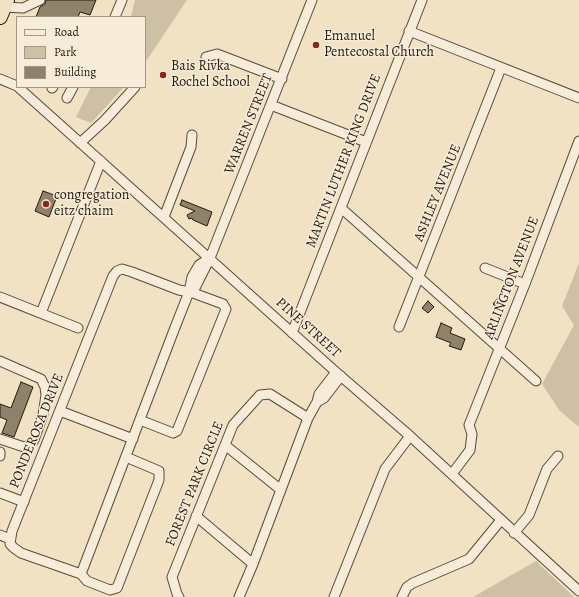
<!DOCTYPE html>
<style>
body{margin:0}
#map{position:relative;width:579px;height:597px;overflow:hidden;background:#f1e2c4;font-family:Alegreya,serif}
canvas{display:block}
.legend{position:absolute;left:16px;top:16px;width:130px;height:72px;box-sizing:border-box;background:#f6ecd9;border:1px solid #a29886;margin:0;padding:5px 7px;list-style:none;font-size:12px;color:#25190a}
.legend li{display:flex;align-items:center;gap:8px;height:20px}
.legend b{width:20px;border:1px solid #a29886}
</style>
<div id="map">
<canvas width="579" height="597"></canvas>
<ul class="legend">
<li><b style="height:5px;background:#f6ecd9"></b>Road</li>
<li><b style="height:11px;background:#cec0a4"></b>Park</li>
<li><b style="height:11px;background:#8f826b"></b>Building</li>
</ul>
</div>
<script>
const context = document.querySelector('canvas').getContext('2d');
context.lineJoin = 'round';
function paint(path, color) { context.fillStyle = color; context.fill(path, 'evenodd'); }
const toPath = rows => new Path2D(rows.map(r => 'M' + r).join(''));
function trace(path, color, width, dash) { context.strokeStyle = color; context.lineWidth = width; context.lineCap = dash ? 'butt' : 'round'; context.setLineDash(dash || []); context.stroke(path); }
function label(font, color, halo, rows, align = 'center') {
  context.font = font + ' Alegreya,serif'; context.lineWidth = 3; context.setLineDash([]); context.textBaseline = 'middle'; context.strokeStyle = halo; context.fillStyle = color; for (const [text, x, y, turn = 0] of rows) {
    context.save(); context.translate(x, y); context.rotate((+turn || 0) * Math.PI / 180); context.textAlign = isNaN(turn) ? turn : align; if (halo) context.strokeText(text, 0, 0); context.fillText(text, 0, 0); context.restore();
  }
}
paint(toPath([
 [135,0,187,0,145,63,145,17,131,17],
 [91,87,124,87,91,123,76,117],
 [579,263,579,427,559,410,542,384,574,325,562,306],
 [536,561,574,597,473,597]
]), '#cec0a4');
const building = toPath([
 [46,0,96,0,90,15,80,12,78,17,36,17,40,7,45,4,46,0],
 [43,191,57,196,49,217,35,211,43,191],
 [182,200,212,212,207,226,193,220,192,218,189,219,187,215,195,211,180,205,182,200],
 [498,298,505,305,500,310,493,304,498,298],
 [428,301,434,307,428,313,422,308,428,301],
 [441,323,452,328,450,333,465,339,461,350,449,346,451,343,436,337,441,323],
 [21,382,33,387,14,437,2,433,7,420,0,417,0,404,11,408,21,382]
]);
paint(building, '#8f826b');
trace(building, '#25190a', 1);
const minor = toPath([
 [4,7,23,8,40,0],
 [115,17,122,0],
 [409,31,579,98],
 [206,57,217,54,282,79],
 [0,79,17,86],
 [18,87,336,372,410,436,579,591],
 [52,88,53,87],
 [67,98,73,87],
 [271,105,366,142],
 [80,143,105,120,135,87],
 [341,208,536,381],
 [164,217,191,147,192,135],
 [210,258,312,0],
 [485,268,525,284],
 [0,297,78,328],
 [41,313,101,161],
 [399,327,501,68],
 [292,333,422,0],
 [0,361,41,379,45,387,46,395,43,415,34,440,29,445,24,447,0,439],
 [317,402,324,398,341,376],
 [60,411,133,439],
 [140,420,173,433,177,431,226,309,223,304,196,294,189,292,179,290,132,272,122,269,117,271,113,276,12,531,10,544,14,548,21,553,81,574,174,330,189,292,192,277,199,265,210,258,195,288,189,292],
 [225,445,281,490],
 [0,452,0,456],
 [452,474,470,450,472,434,469,425,525,284,579,141],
 [0,493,24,502],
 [196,516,253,564],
 [514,533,529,515,547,469,558,456],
 [0,535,10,539],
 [81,574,87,581,110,590,117,588,159,480,159,471,126,457],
 [179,597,177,594,172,577,233,425,260,395,270,394,308,418],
 [239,597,253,564,308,418,317,402,319,394,336,372],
 [334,597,385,469,410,436],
 [402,597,407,587,413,583,469,559,501,520]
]);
const highway = toPath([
 [0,17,7,0]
]);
trace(minor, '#584b38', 11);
trace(highway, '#25190a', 16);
trace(minor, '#f6ecd9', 9);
trace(highway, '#f1e2c4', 14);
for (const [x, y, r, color] of [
 [316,45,4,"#8f2418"],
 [163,75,4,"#8f2418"],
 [46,204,4,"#8f2418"]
]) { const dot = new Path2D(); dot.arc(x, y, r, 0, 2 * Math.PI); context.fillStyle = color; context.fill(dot); trace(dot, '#f6ecd9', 1.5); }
label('14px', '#25190a', '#f6ecd9', [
 ["Emanuel",324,37],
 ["Pentecostal Church",324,53],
 ["Bais Rivka",171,67],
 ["Rochel School",171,83],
 ["congregation",54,196],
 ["eitz chaim",54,212]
], 'left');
label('14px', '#25190a', '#f6ecd9', [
 ["WARREN STREET",249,124,-68],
 ["MARTIN LUTHER KING DRIVE",344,161,-69],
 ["ASHLEY AVENUE",438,193,-68],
 ["ARLINGTON AVENUE",512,278,-69],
 ["PINE STREET",308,328,42],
 ["PONDEROSA DRIVE",37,431,-68],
 ["FOREST PARK CIRCLE",195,484,-68]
]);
</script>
